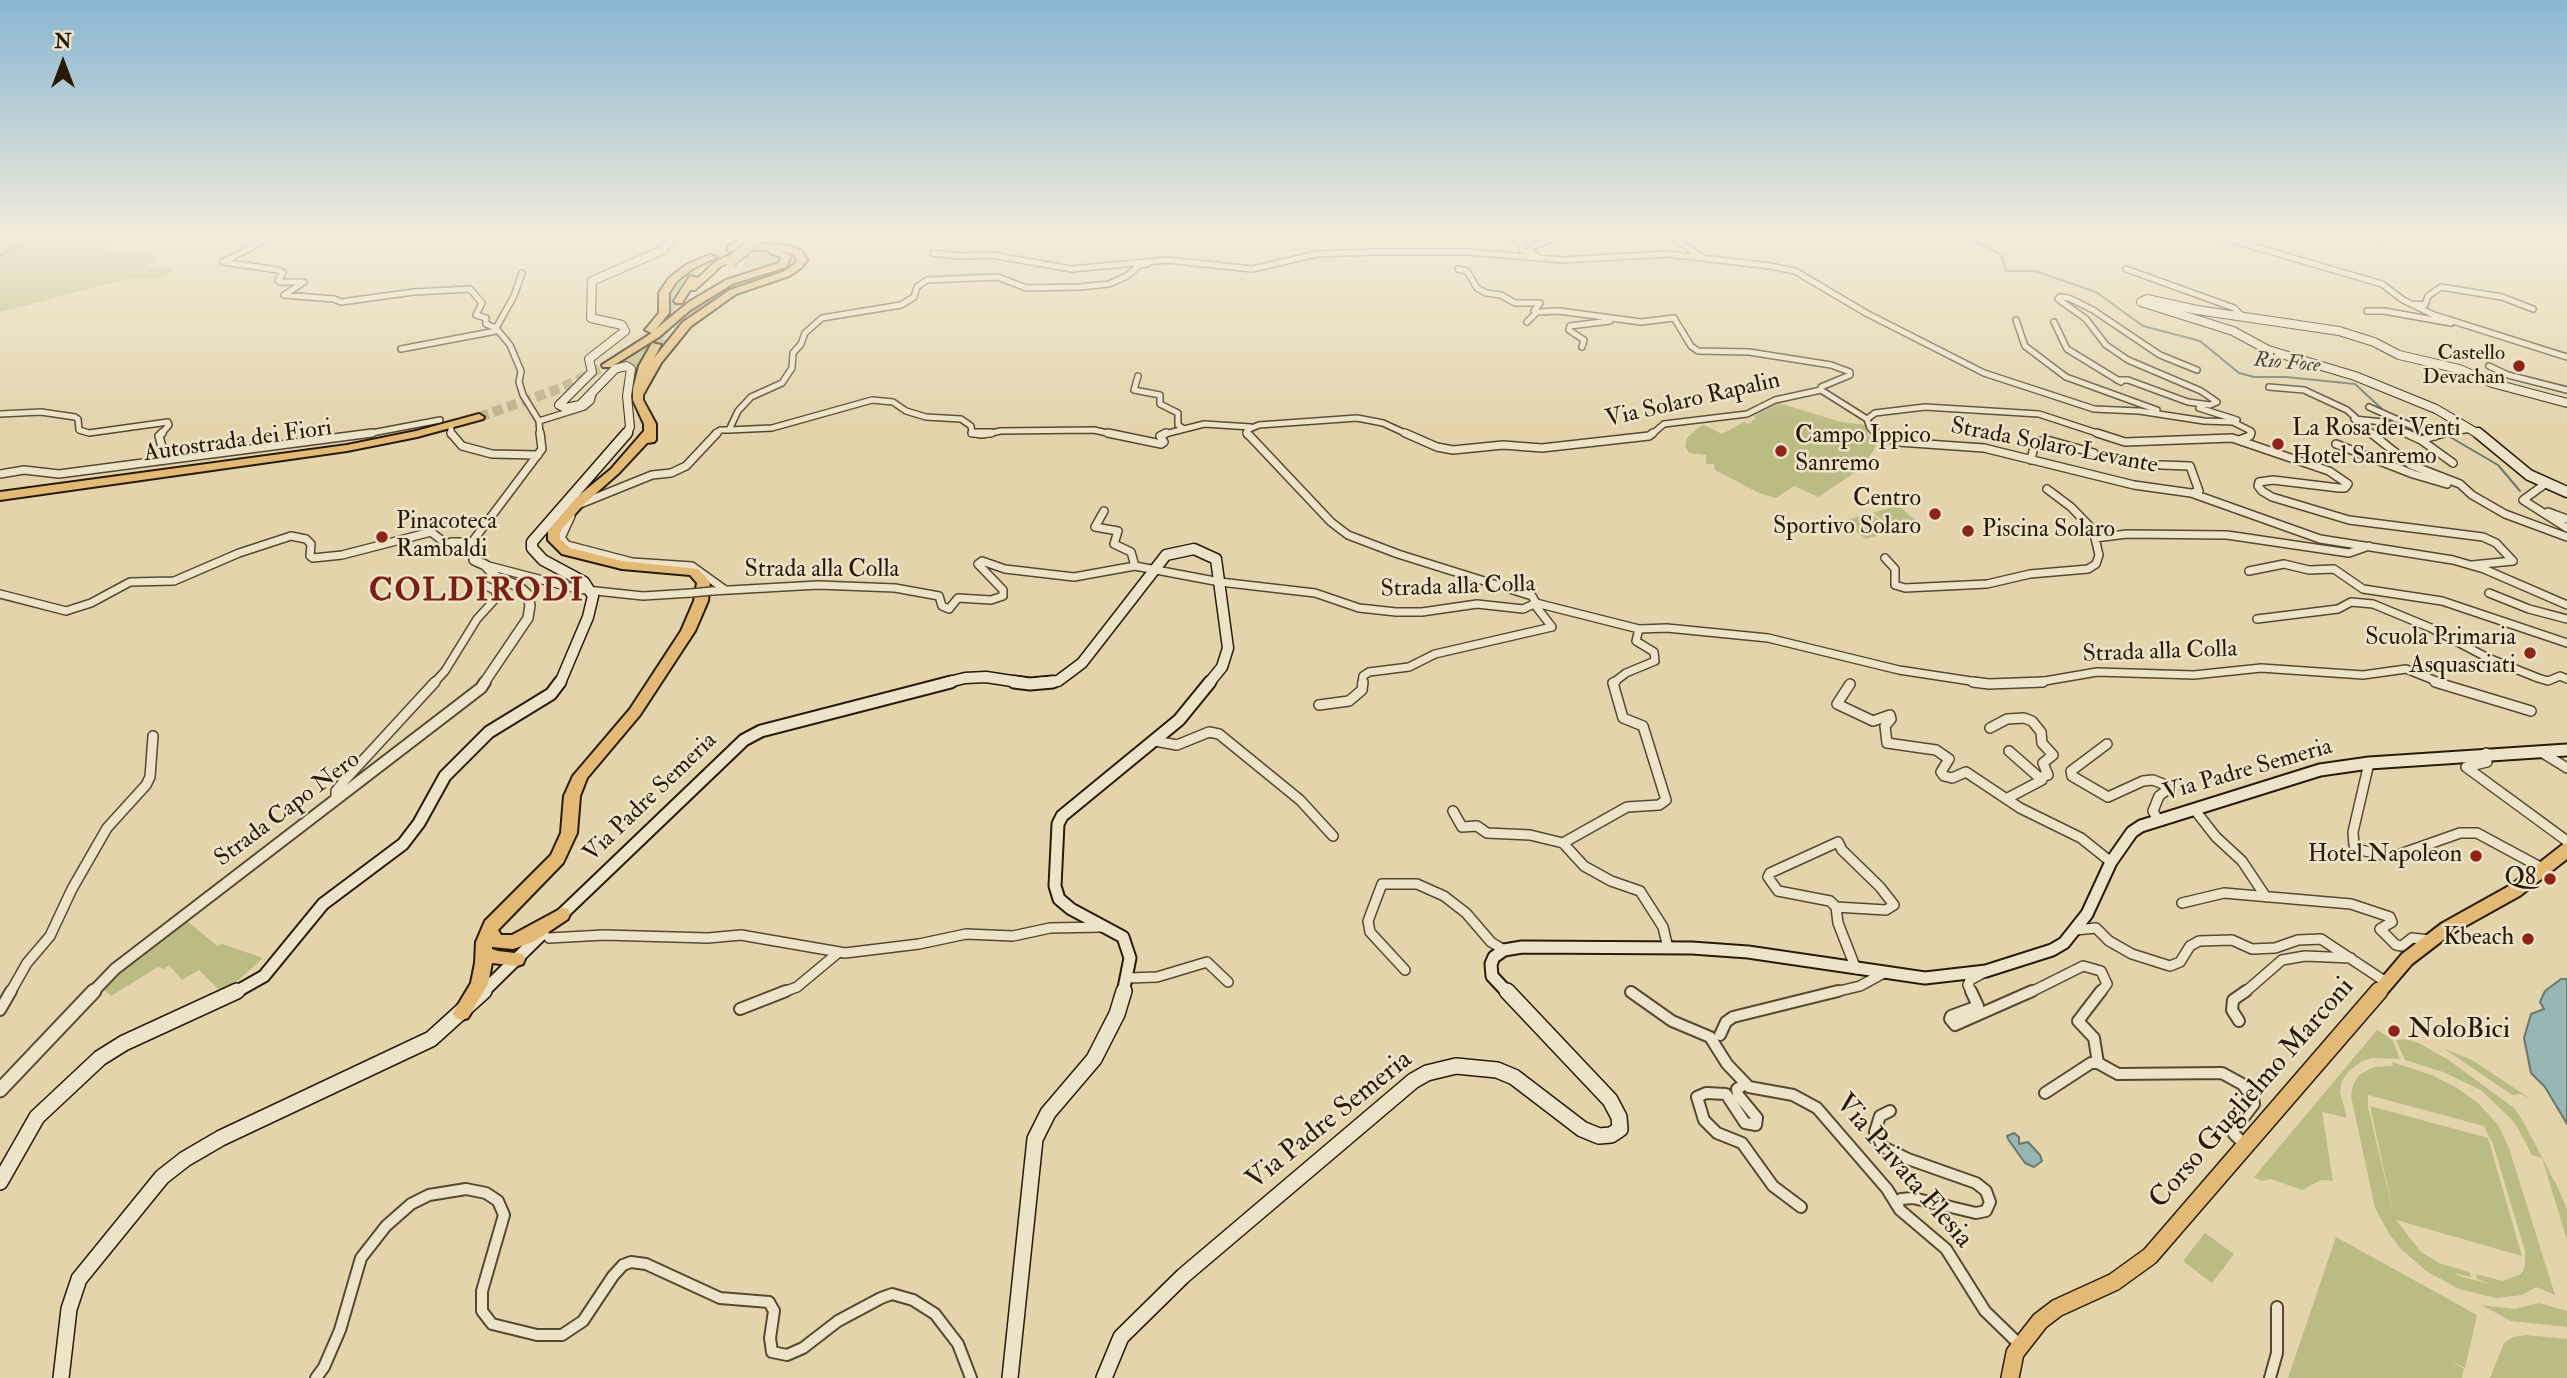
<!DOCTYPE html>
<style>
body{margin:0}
#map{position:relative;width:2567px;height:1378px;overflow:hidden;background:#e3d4ac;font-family:"IM FELL Double Pica",serif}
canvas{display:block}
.north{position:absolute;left:28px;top:28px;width:70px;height:70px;-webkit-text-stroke:5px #ede3c9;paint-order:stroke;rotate:0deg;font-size:19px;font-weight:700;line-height:28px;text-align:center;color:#291a08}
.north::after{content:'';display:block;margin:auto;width:24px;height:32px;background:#291a08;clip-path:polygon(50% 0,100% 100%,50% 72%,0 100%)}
</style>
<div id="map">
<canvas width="2567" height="1378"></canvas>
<div class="north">N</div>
</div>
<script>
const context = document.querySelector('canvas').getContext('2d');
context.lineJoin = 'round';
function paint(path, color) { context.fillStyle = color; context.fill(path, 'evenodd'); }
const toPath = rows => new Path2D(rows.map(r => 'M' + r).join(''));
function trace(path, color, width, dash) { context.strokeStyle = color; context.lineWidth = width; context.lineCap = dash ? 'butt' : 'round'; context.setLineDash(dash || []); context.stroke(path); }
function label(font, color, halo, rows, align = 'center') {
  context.font = font + ' "IM FELL Double Pica",serif'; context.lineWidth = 5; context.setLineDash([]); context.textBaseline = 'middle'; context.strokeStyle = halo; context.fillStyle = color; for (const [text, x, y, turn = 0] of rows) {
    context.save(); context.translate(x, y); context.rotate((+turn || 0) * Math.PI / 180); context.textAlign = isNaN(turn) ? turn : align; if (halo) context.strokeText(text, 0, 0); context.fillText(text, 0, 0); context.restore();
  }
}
paint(toPath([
 [0,234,137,234,100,246,119,254,151,254,158,257,142,270,154,267,171,269,169,275,159,279,127,279,0,312],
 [755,234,758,234,743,247,737,248,740,250,700,275,694,281,727,261,666,317,667,293,672,282,710,255,725,251,690,278,689,284,710,265],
 [759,248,792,251,799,261,778,276,755,281,730,292,680,328,672,328,660,344,652,344,631,386,633,371,617,363,658,337,722,287,789,261,789,255,784,251],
 [774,252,783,258,778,265,754,271,743,266,744,261,753,253],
 [1776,402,1841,422,1865,425,1871,443,1876,445,1872,453,1857,471,1818,497,1794,486,1776,498,1759,493,1715,470,1714,464,1706,464,1706,455,1689,453,1685,446,1687,438,1697,429,1704,425,1722,434,1744,422,1749,424,1756,418,1754,416],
 [1898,505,1908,514,1919,522,1895,529,1873,513],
 [1871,513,1892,531,1866,539,1842,521],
 [186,920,217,946,222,944,263,958,223,994,199,970,182,980,169,965,164,969,158,967,111,996,102,987],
 [2377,1030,2392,1039,2400,1059,2372,1058,2362,1061,2349,1071,2342,1081,2340,1092,2347,1118,2322,1112,2333,1181,2321,1180,2302,1190,2271,1179,2262,1181,2254,1177],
 [2405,1039,2419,1043,2450,1061,2514,1108,2523,1121,2558,1188,2567,1209,2567,1240,2542,1158,2532,1155,2515,1123,2481,1090,2443,1072,2405,1060,2396,1040],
 [2443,1048,2472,1060,2531,1099,2521,1094,2512,1095],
 [2392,1062,2432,1075,2460,1090,2478,1103,2498,1125,2509,1148,2555,1295,2536,1287,2522,1295,2496,1298,2459,1289,2426,1271,2400,1248,2390,1235,2375,1208,2351,1096,2353,1085,2359,1075,2374,1067,2393,1066],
 [2368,1095,2484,1126,2493,1144,2525,1251,2525,1266,2521,1274,2502,1281,2476,1274,2477,1279,2491,1284,2462,1277,2454,1273,2471,1277,2469,1272,2439,1263,2421,1252,2396,1220,2522,1256,2488,1138,2370,1106,2394,1216,2368,1107],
 [2205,1233,2234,1254,2212,1283,2183,1261],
 [2336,1237,2477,1315,2465,1368,2450,1360,2464,1369,2462,1378,2288,1378],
 [2539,1303,2567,1311,2567,1327,2511,1321,2481,1305,2515,1309],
 [2526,1335,2567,1339,2567,1378,2490,1378,2504,1343,2513,1337]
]), '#bbbb84');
const water = toPath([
 [2561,979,2567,979,2567,1124,2545,1087,2531,1073,2524,1038,2531,1014,2544,1009,2540,1002,2545,991,2561,979],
 [2014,1133,2019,1137,2019,1144,2028,1142,2040,1155,2042,1161,2034,1167,2025,1163,2008,1139,2007,1136,2014,1133]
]);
paint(water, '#98b6b3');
trace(water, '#6c786f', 2);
trace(toPath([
 [1958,234,1998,253,2003,258,2006,271,2035,271,2096,292,2143,326,2200,341,2239,373,2254,377,2286,377,2355,384,2382,409],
 [0,255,43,234],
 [2412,423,2433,431],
 [2450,437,2498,465,2520,491]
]), '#6c786f', 2);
trace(toPath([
 [712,257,730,251,742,251],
 [656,345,679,301],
 [479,417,561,388,607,365]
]), '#beaf8b', 10, [10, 5]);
const minorFar3 = toPath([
 [277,234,223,262,278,270,283,273,278,280,280,282,304,282,284,295,334,299,341,302,414,292,470,289,482,303,476,315,486,318,486,324,496,328,510,345,521,371,519,382,523,395,539,421,540,435],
 [1667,234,1702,257],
 [2211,234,2382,284,2403,300,2434,315,2567,357],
 [2368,234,2379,238,2400,234],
 [1512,238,1523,243,1522,250,1536,255],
 [1529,252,1532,247,1558,237],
 [933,253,958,256,991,255,1072,269,1167,260,1252,269,1317,254,1374,252,1469,252,1563,260,1668,254,1770,266,1795,271,1866,313,1984,373,2094,409,2139,411,2204,421,2233,422,2251,431,2250,435],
 [1458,269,1467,271,1477,288,1486,293,1501,295,1515,303,1540,303,1534,311,1537,312,1559,311,1641,322,1674,318,1691,346,1698,351,1749,352,1831,365,1850,372,1850,375,1821,387,1821,390],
 [2126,269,2234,308,2242,316],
 [2060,297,2058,299,2086,319,2106,345,2128,360,2201,391,2217,402,2210,405,2188,402,2128,380,2117,380],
 [2060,297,2069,298,2093,310,2160,355,2197,370],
 [2415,304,2425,305,2428,296,2441,287,2502,297,2533,309],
 [2367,311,2384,311,2451,323],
 [2016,320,2025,346,2066,377,2157,410],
 [1527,322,1537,312],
 [2054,322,2067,349,2121,382],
 [496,328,514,296,522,273],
 [1582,347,1584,340,1569,330,1570,326,1610,321],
 [401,349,496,331],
 [2489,366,2508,375,2567,390],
 [1138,376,1134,390,1160,395,1160,404,1178,413,1178,425,1184,429],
 [2269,387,2304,390,2347,410,2356,418],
 [2369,407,2432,435],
 [2199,408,2237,420],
 [0,414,41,412,75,417,78,419,79,430,89,433,168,422,169,425,160,435],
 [539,421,584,407,591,401,593,394],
 [451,429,451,435],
 [729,430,772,428,872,400,893,402,906,411,926,417,961,419,971,426,972,433,980,435],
 [361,435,440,420],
 [716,435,720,430,729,430,738,411,751,397,782,383,792,368,793,353,801,344,805,333,822,318,901,305,914,297,917,287,927,280,998,277,1026,288,1079,287,1109,284,1127,276,1140,265,1147,264],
 [983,435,1000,431,1094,430,1116,435],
 [1161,435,1204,424,1251,427],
 [1247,435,1247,430,1259,425,1357,418,1383,423,1409,435],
 [1651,435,1664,424,1747,414,1775,400,1821,390,1867,419],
 [1877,435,1870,428,1867,419,1875,413,1925,407,2039,414,2103,435],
 [2373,435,2354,419,2383,422,2410,435],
 [2435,435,2471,429]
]);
const minorFar2 = toPath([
 [162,433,159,436,164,454,171,456],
 [451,433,462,446,492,454,538,455],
 [972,433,991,433],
 [1108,433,1161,444,1164,442,1160,436,1166,433],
 [1247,433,1331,522,1348,535,1398,554,1532,596,1536,603],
 [1405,433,1437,447,1453,450,1503,445,1542,448,1649,436,1653,433],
 [1875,433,1898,442,1984,448,2134,485,2191,493,2320,539,2453,560,2484,569,2567,605],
 [2097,433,2125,442,2232,438,2329,471,2348,484,2345,488,2339,488,2273,480,2259,482,2258,486,2262,491,2272,497,2349,520,2483,537,2496,543,2513,561,2472,565],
 [2371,433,2411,465,2460,484,2472,495,2505,514,2567,537],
 [2406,433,2421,440,2444,433],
 [2428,433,2435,436],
 [2239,440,2250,436,2251,433],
 [2421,440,2453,463],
 [2336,444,2413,474,2447,484],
 [2031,460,2035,442,2047,440,2094,453],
 [2161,465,2190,466,2199,491,2192,493],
 [0,474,24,470,59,474,372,433],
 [2545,484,2523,500,2567,528],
 [2047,489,2071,507,2100,537],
 [580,504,652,475,671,473,686,466,717,433],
 [1104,511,1095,527,1118,531,1114,544,1131,552,1135,566],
 [2548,512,2567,519],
 [571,516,561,538,567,545,632,562,692,566,724,589],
 [451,542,472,542],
 [1885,558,1895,569,1895,585,1905,588,1987,584,2030,574,2088,569,2096,564,2099,555,2095,538,2127,534,2227,535,2349,553,2369,546],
 [474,560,472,542,542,449,540,433],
 [485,565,577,589,643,596,691,593],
 [2249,571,2284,564,2309,570,2334,569,2363,589,2442,601,2567,643],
 [712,591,818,585,895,588,939,596,942,606,949,609,958,598,991,600,1003,596,1003,590,978,564,982,561,1005,569,1074,577,1135,566,1220,582,1315,593,1359,608,1396,612,1422,612,1477,604,1523,609,1536,603,1639,629,1667,628,1768,638,1899,670,1984,683],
 [2489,593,2529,609,2567,619],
 [0,594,66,611,91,603,130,582,174,581,239,553,291,536,306,539,311,544,310,556,313,558,342,555,431,532,444,542],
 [2257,619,2338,609,2351,602,2373,604,2431,628,2488,658,2538,678,2548,681,2560,676,2567,679],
 [434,683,445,671,477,619,497,597,495,590,484,585],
 [1362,683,1363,676,1369,672,1409,667,1435,654,1552,627,1535,605],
 [1613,683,1626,673,1655,661,1654,652,1636,641,1639,629],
 [2033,683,2097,672,2194,675,2261,668,2363,675,2406,669,2441,683]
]);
const minorFar1 = toPath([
 [1973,682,1989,684,2043,682],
 [2435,682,2531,711],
 [1850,684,1837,704,1873,721,1890,715,1891,719,1885,726,1887,743,1936,750,1949,759,1941,772,1944,776,1952,778,1966,772,2020,808,2081,838,2111,862],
 [1319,705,1349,701,1362,690,1363,682],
 [1990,728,2007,719,2024,718,2032,721,2041,732,2042,743,2053,755,2043,763,2048,775,2041,777],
 [1155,741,1177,745,1209,732,1219,734,1300,800,1333,836],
 [2107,744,2071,771,2072,776,2108,797,2143,781,2153,780,2163,784,2167,790,2159,796,2153,811,2158,820],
 [2541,752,2567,768],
 [2486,753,2487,762,2466,767,2567,841],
 [2369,763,2353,832,2354,845,2361,850,2392,857,2460,833,2477,833,2542,868],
 [336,798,336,791,344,781,435,682],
 [2006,799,2042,780,2009,751],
 [2194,809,2216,837,2242,861,2266,897],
 [1453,811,1462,827,1477,826,1487,833,1530,835,1563,843,1584,866,1611,881,1640,891,1663,927,1668,948],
 [1838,842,1842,850,1880,887,1894,905,1886,910,1836,907,1830,901,1778,891,1768,877,1770,873,1838,842],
 [1563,843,1627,807,1659,805,1666,800,1643,726,1623,718,1613,683,1615,682],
 [2182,903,2224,893,2351,904,2390,917,2392,922,2380,929,2396,945,2402,946,2412,938,2429,940],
 [1836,907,1838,923,1856,969],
 [2075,930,2096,928,2109,941,2132,954,2170,966,2180,962,2190,946,2199,941,2232,940,2252,949,2275,948,2298,940,2321,939,2386,982],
 [549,938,604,935,708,938,741,935,845,953,919,944,966,934,1013,936,1050,928,1101,927],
 [1405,970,1370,932,1368,921,1382,884,1417,884,1444,896,1466,913,1491,942,1504,950],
 [1128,978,1157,977,1207,962,1228,982],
 [10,993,27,963,50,936,72,889,107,828,146,785,150,777,153,736],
 [781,993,797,987,839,952],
 [1831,993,1860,986,1882,974],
 [1972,993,1968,985,1970,980,1985,972],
 [2029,993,2083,966,2101,971,2107,984,2100,993],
 [2244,993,2282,960,2305,956,2351,958]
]);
const minor = toPath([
 [1971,991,1978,1006,1951,1016,1950,1019,1955,1025,2032,991],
 [1631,992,1672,1021,1710,1037,1727,1064,1749,1087,1793,1095,1817,1108,1887,1189,1900,1210,1946,1249,1985,1311,2020,1345],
 [740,1009,786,991],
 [0,1010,11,991],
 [2239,1021,2232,1010,2233,1000,2246,991],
 [1720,1035,1726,1022,1733,1017,1838,991],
 [2098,1063,2094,1038,2078,1021,2101,991],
 [1745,1084,1737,1089,1738,1095,1757,1118,1756,1125,1745,1123,1726,1094,1706,1093,1697,1097,1704,1120,1717,1133,1742,1143,1773,1186,1801,1207],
 [2045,1093,2091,1063,2098,1063,2118,1074,2222,1073,2242,1084,2253,1098,2254,1104,2234,1130,2234,1134,2245,1145],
 [1890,1111,1880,1116,1875,1132,1883,1147,1908,1159,1976,1183,1986,1191,1990,1202,1986,1211,1976,1213,1913,1198,1901,1199,1898,1203],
 [316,1378,324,1367,340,1330,361,1258,386,1226,411,1204,429,1195,466,1189,486,1193,498,1201,504,1215,482,1291,482,1311,492,1324,537,1335,562,1335,583,1321,613,1276,623,1265,631,1262,646,1264,720,1298,769,1302,774,1311,770,1338,772,1352,787,1355,803,1348,838,1321,881,1298,892,1294,913,1300,935,1314,958,1344,971,1378],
 [2270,1378,2277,1353,2277,1307]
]);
const tertiaryFar2 = toPath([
 [474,560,485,565,496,577,518,586,527,594,530,605,528,618,484,683]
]);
const tertiaryFar1 = toPath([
 [92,993,115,969,481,688,485,682]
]);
const tertiary = toPath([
 [0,1090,94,991]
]);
const secondaryFar3 = toPath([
 [626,435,630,427,627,396,631,369,626,366,615,369,580,405,565,408,559,405,592,372,589,359,625,331,622,325,591,318,592,281,663,250,670,240,667,234],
 [2480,435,2436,409,2355,376,2268,350,2233,331,2141,302,2147,299,2197,310,2339,331,2374,342,2399,355,2459,369,2492,383,2567,403]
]);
const secondaryFar2 = toPath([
 [2478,433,2529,475,2567,492],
 [560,683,588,617,593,596,584,582,543,560,532,548,532,542,627,433],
 [945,683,965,678,986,677,1025,683],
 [1037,683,1058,681,1082,663,1166,555,1194,549,1216,559,1228,648,1222,667,1209,683]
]);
const secondaryFar1 = toPath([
 [1014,682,1030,684,1053,682],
 [557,919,744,740,761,731,951,682],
 [234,993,264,976,323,904,403,844,419,823,445,776,489,732,551,694,560,682],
 [482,993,543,933],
 [1123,993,1130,958,1123,937,1071,909,1059,899,1055,886,1058,824,1062,816,1179,720,1210,682],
 [1508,993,1492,976,1491,964,1494,957,1504,950,1522,947,1692,948,1748,952,1925,978,1986,971,2052,950,2064,943,2087,914,2111,862,2132,832,2141,826,2320,770,2369,763,2567,750]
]);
const secondary = toPath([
 [0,1182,37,1117,100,1058,124,1043,237,991],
 [61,1378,69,1309,79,1279,162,1177,185,1159,221,1138,431,1039,484,991],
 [1010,1378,1035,1139,1048,1113,1094,1059,1117,1014,1124,991],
 [1104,1378,1121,1337,1183,1276,1413,1081,1427,1073,1456,1066,1497,1070,1514,1077,1582,1129,1599,1136,1611,1135,1620,1129,1619,1117,1610,1100,1507,991]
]);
const primaryFar1 = toPath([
 [2378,993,2407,959,2446,929,2516,890,2567,850]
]);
const primary = toPath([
 [2010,1378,2015,1353,2040,1321,2057,1308,2114,1282,2150,1256,2379,991]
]);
const motorway = toPath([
 [747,234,757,234,734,251,728,251,728,247,747,234],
 [753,244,787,245,802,251,807,260,801,268,789,276,736,294,691,326,661,363,643,395,643,400,656,424,656,440,654,442,647,443,619,473,585,503,560,531,560,539,570,548,622,561,698,569,710,582,708,601,695,631,640,715,587,778,580,796,577,833,563,863,498,930,501,935,512,935,562,908,568,909,570,914,568,919,535,941,519,947,513,949,492,947,492,949,498,951,523,954,525,959,523,964,517,966,492,963,488,984,468,1018,462,1020,456,1018,453,1013,471,983,475,963,476,942,485,921,551,855,561,833,564,796,573,776,630,709,681,631,694,601,697,583,690,575,622,569,562,554,548,540,548,531,577,497,611,469,644,431,644,424,633,400,633,389,639,366,652,343,661,345,654,358,683,322,730,290,783,272,795,264,797,260,795,255,778,250,791,256,786,267,732,284,689,311,659,337,611,367,603,367,602,365,652,333,645,330,659,313,659,293,669,278,686,265,709,255,717,257,692,269,676,282,669,293,669,313,656,329,689,302,726,280,779,263,781,257,770,253,769,250,754,250,747,252,746,256,721,266,695,290,690,290,682,303,676,303,674,301,690,276,698,278,715,262,753,244],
 [479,414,484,417,483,419,417,437,347,451,0,500,0,492,347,445,416,431,479,414]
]);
trace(minorFar3, '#584831', 8);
trace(minorFar2, '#584831', 10);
trace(minorFar1, '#584831', 12);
trace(minor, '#584831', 14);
trace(tertiaryFar2, '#584831', 12);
trace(tertiaryFar1, '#584831', 14);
trace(tertiary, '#584831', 17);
trace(secondaryFar3, '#291a08', 10);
trace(secondaryFar2, '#291a08', 13);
trace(secondaryFar1, '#291a08', 15);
trace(secondary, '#291a08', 18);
trace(primaryFar1, '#291a08', 18);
trace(primary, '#291a08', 20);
trace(motorway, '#291a08', 4);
trace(minorFar3, '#ede3c9', 5);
trace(minorFar2, '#ede3c9', 7);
trace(minorFar1, '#ede3c9', 9);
trace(minor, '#ede3c9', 10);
trace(tertiaryFar2, '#ede3c9', 9);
trace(tertiaryFar1, '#ede3c9', 10);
trace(tertiary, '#ede3c9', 13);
trace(secondaryFar3, '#ede3c9', 8);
trace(secondaryFar2, '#ede3c9', 10);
trace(secondaryFar1, '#ede3c9', 11);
trace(secondary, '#ede3c9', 15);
trace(primaryFar1, '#e2ba76', 14);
trace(primary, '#e2ba76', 17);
paint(motorway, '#e2ba76');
const minorBridge = toPath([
 [691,593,712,591]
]);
const motorwayBridge = toPath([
 [731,262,753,242]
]);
trace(minorBridge, '#584831', 10, []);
trace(motorwayBridge, '#291a08', 12, []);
trace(minorBridge, '#ede3c9', 7);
trace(motorwayBridge, '#e2ba76', 10);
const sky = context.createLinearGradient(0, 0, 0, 427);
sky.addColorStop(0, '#88b5d3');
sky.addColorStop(0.55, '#f2ecda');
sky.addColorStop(1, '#f2ecda00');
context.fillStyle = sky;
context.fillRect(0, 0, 2567, 427);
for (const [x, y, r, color] of [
 [2519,366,7,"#8f2418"],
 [2278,444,7,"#8f2418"],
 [1781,451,7,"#8f2418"],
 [1935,514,7,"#8f2418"],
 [1968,531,7,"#8f2418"],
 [382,537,7,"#8f2418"],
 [2530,653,7,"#8f2418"],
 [2476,856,7,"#8f2418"],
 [2550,879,7,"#8f2418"],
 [2528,939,7,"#8f2418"],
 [2394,1031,7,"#8f2418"]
]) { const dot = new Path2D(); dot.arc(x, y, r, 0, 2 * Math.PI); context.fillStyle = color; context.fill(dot); trace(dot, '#ede3c9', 2.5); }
label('21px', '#291a08', '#ede3c9', [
 ["Castello",2505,354],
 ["Devachan",2505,378]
], 'right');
label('italic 21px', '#4a493b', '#ede3c9', [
 ["Rio Foce",2287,364,5]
]);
label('24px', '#291a08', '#ede3c9', [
 ["Via Solaro Rapalin",1693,401,-13],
 ["Autostrada dei Fiori",238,442,-8],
 ["Strada Solaro Levante",2054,447,11],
 ["Strada alla Colla",822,571],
 ["Strada alla Colla",1458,588,-2],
 ["Strada alla Colla",2160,653,-2],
 ["Via Padre Semeria",2248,771,-16],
 ["Via Padre Semeria",651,798,-44],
 ["Strada Capo Nero",288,810,-37]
]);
label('24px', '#291a08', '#ede3c9', [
 ["La Rosa dei Venti",2292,430,"left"],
 ["Hotel Sanremo",2292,458,"left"],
 ["Campo Ippico",1795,437,"left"],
 ["Sanremo",1795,465,"left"],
 ["Centro",1921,500],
 ["Sportivo Solaro",1921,528],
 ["Pinacoteca",396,523,"left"],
 ["Rambaldi",396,551,"left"],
 ["Piscina Solaro",1982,531,"left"],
 ["Scuola Primaria",2516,639],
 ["Asquasciati",2516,667],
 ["Hotel Napoleon",2462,856],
 ["Q8",2536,879],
 ["Kbeach",2514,939]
], 'right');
label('28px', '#291a08', '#ede3c9', [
 ["NoloBici",2408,1031]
], 'left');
label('28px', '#291a08', '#ede3c9', [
 ["Corso Guglielmo Marconi",2253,1094,-49],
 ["Via Padre Semeria",1330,1121,-39],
 ["Via Privata Flesia",1903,1172,49]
]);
context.letterSpacing = '2px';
label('bold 32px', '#7a1f14', '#ede3c9', [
 ["COLDIRODI",477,593]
]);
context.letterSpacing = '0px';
</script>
